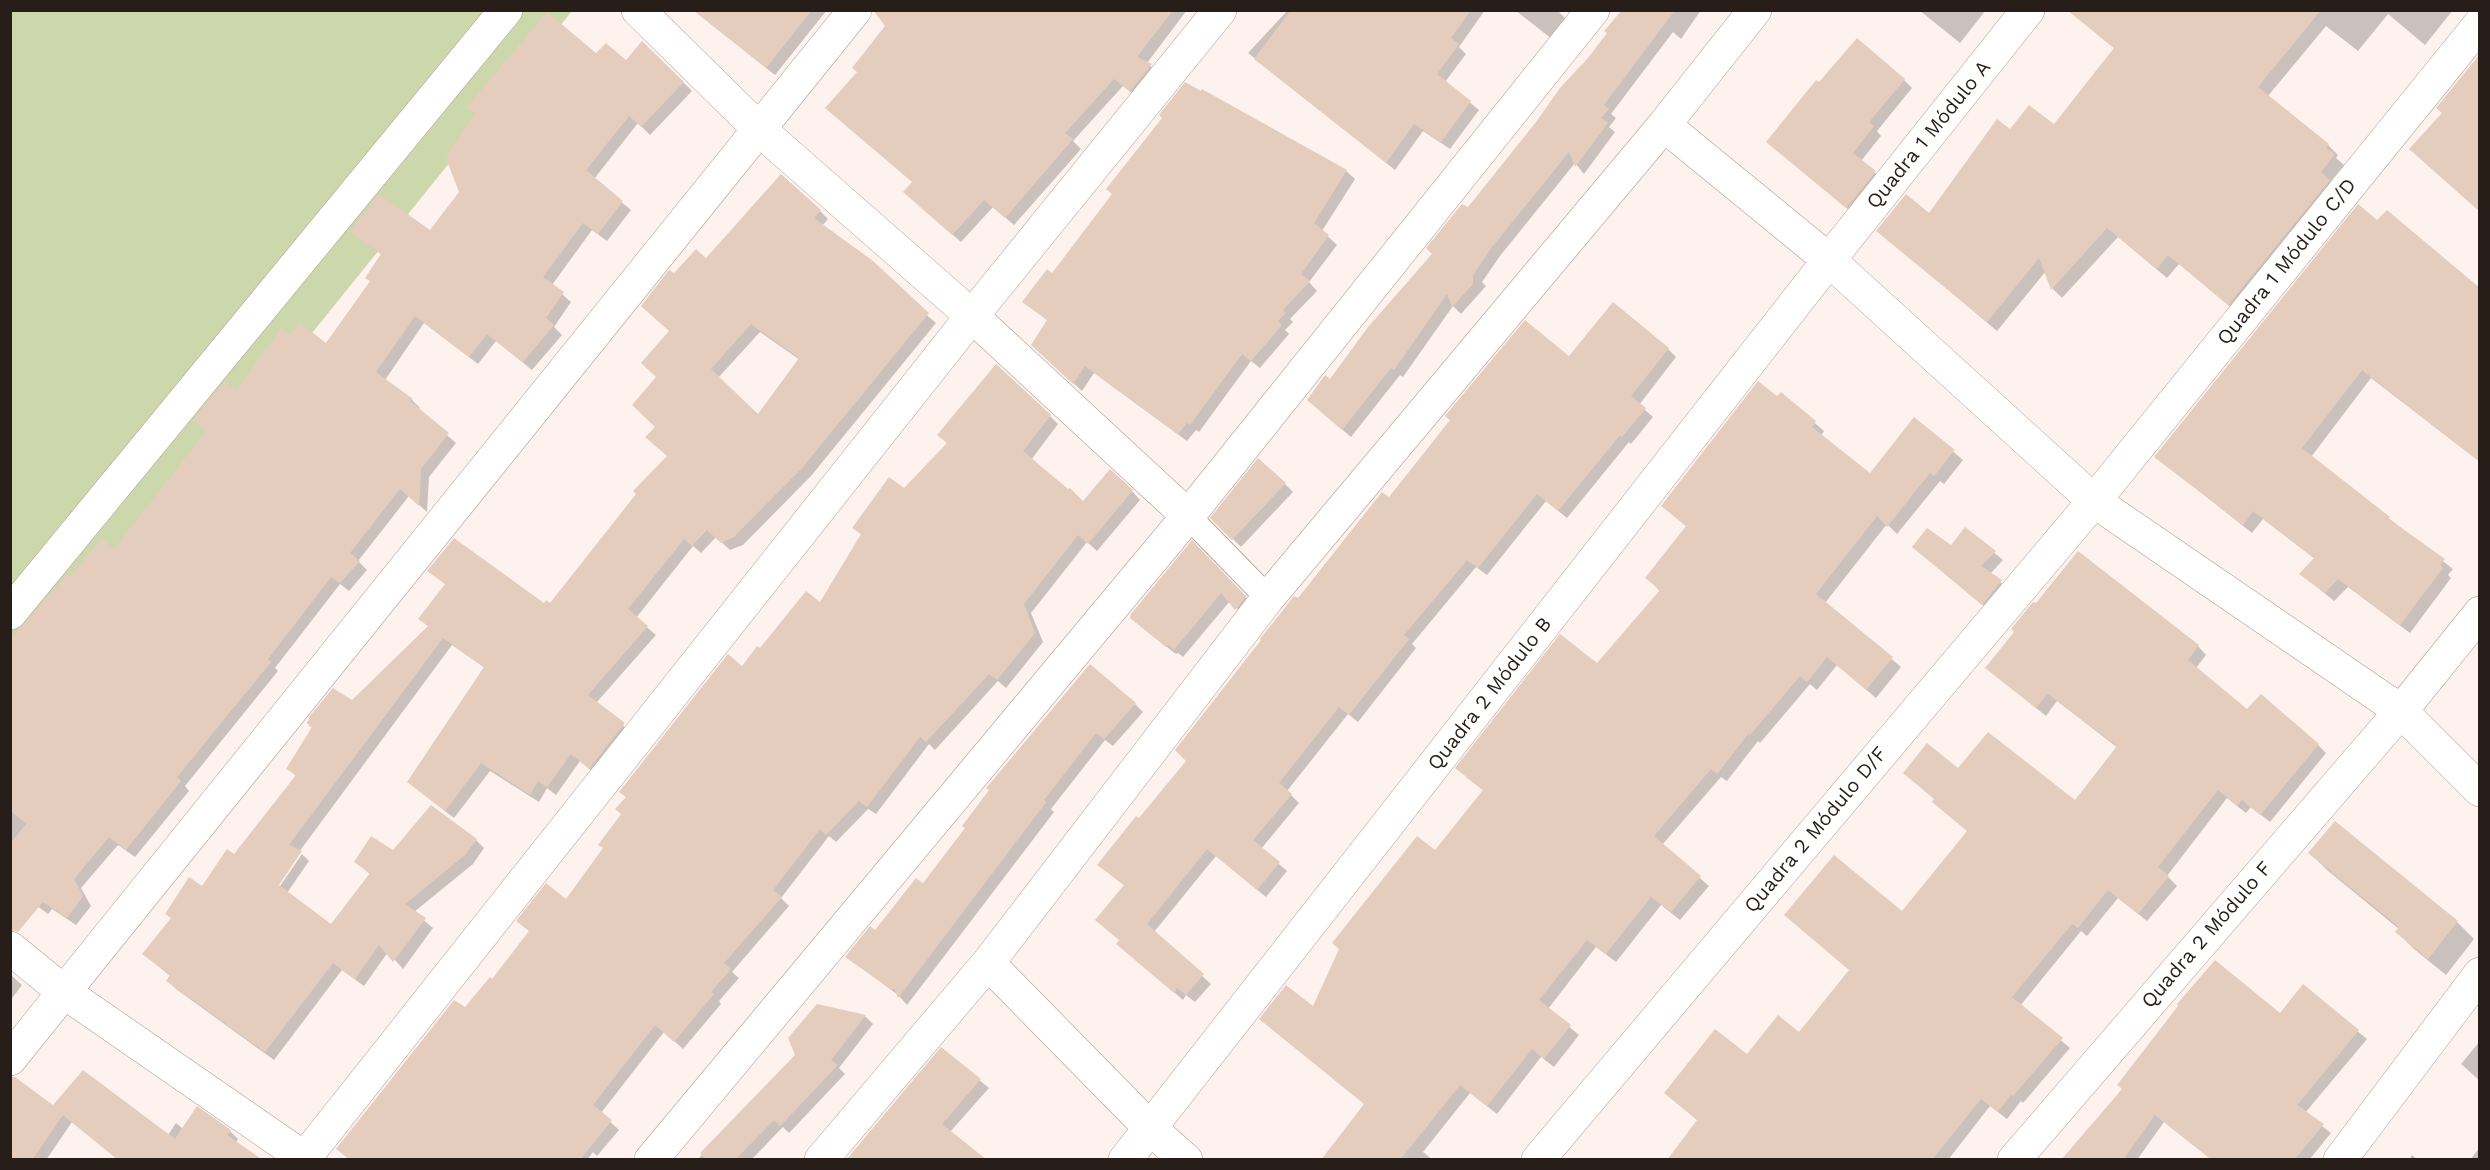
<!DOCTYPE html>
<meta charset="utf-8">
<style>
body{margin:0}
#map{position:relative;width:2490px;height:1170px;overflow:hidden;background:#fdf2ed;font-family:"Work Sans",sans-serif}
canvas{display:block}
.frame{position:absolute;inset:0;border:12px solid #271d19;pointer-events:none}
</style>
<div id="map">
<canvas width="2490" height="1170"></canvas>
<div class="frame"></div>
</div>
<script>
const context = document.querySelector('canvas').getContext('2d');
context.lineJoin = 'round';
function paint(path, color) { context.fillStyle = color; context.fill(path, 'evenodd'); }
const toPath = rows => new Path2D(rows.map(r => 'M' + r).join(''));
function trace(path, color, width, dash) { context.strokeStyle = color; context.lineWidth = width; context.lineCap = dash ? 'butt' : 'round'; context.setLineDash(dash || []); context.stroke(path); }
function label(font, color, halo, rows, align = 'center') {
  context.font = font + ' "Work Sans",sans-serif'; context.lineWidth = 4.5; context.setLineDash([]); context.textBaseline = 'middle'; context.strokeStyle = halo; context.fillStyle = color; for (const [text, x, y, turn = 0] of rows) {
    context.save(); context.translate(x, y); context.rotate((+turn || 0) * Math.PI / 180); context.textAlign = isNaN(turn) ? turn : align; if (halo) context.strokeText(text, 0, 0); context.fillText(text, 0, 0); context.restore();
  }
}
paint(toPath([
 [11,11,572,11,11,706]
]), '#cdd7ac');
paint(toPath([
 [693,10,827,10,775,75],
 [901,10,1187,10,1147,63,1158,73,1139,99,1123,86,1073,141,1081,149,1014,225,993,207,961,242,913,200,913,183,859,73],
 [1288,10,1485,10,1459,47,1466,54,1445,82,1479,110,1450,149,1423,131,1395,170,1248,53],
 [1515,10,1557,10,1572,25,1557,43],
 [1621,10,1701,10,1681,39,1673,32,1611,114,1616,118,1609,127,1615,132,1584,174,1575,163,1500,256,1482,282,1486,286,1461,314,1453,306,1403,377,1400,375,1351,437,1317,408,1330,381,1589,59,1622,12],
 [1919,10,1986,10,1960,43],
 [2078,10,2453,10,2425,45,2388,14,2358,51,2326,26,2268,96,2328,145,2338,155,2336,158,2344,165,2330,182,2339,191,2239,314,2179,264,2167,278,2118,237,2062,298,2053,289,2046,271,1997,331,1878,231,1930,215,2010,132,2054,126,2115,49,2074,15],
 [645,45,692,91,650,135,638,123,594,179,631,210,607,241,592,230,552,285,571,302,554,327,562,335,532,370,496,341,478,364,424,323,385,380,412,400,420,408,418,410,456,443,429,477,427,512,409,496,358,561,367,570,349,591,340,584,275,668,278,671,185,786,189,791,135,857,118,845,81,888,91,906,76,925,52,909,48,914,10,886,10,654,71,578,114,551,236,393,290,337,327,345,371,282,382,255,352,231,430,232,461,192,476,115,469,108,596,55,626,62],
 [1904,80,1912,88,1877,131,1881,136,1861,161,1883,180,1855,215,1768,142],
 [1346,171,1355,179,1322,231,1337,245,1309,282,1317,291,1290,319,1293,322,1285,330,1289,334,1260,368,1251,361,1199,432,1196,430,1187,441,1094,373,1082,391,1041,353,1048,321,1024,302,1052,275],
 [820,211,828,219,822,226,936,323,811,476,743,545,730,550,716,537,701,553,693,546,636,618,656,635,596,703,632,733,598,776,580,761,556,795,547,788,539,802,490,771,454,818,418,790,485,668,452,645,299,852,302,853,298,853,273,890,276,892,302,854,309,861,287,893,331,926,371,875,356,862,394,852,476,840,484,848,473,864,414,912,433,928,403,969,388,952,364,986,342,970,274,1060,176,989,168,981,171,977,144,954,235,856,296,776,288,769,313,728,307,723,333,690,353,702,429,627,420,619,446,585,429,571,550,605,669,456,657,427,658,377,671,332,674,275],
 [760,332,800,360,758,416,718,378],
 [2378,222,2480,290,2480,462,2371,378,2311,457,2453,569,2448,575,2451,578,2410,633,2348,587,2334,601,2301,574,2315,559,2263,519,2252,533,2156,457],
 [1668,349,1676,357,1639,405,1653,417,1631,444,1629,442,1567,518,1546,501,1487,575,1476,567,1412,644,1416,648,1358,722,1348,714,1287,791,1299,803,1261,849,1287,871,1266,897,1216,856,1154,932,1211,984,1195,1002,1186,995,1183,1000,1118,944,1120,941,1125,886,1099,865,1188,761,1299,599,1390,499,1569,358],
 [1781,394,1824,431,1821,436,1871,475,1915,419,1963,460,1944,484,1940,481,1897,534,1887,524,1825,603,1901,667,1876,698,1837,665,1817,690,1810,684,1760,743,1758,741,1727,781,1721,777,1662,845,1709,886,1680,920,1661,905,1616,962,1596,947,1548,1009,1579,1035,1554,1067,1541,1057,1497,1114,1470,1093,1423,1152,1433,1160,1323,1160,1365,1105,1314,1009,1484,791,1466,777,1597,665,1661,592,1647,578,1687,527,1663,506],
 [1050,416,1058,424,1031,460,1083,503,1132,491,1140,500,1097,551,1087,542,1031,613,1043,642,1006,688,998,681,935,750,929,744,876,814,868,809,836,842,829,836,781,898,789,906,732,972,739,978,719,1001,721,1004,683,1049,664,1032,601,1113,619,1130,597,1156,593,1152,587,1160,350,1160,466,1009,492,981,530,932,518,921,566,901,604,849,623,814,627,798,621,792,760,650,821,605,862,535,854,528,904,490,948,444,939,435],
 [1285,484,1293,492,1241,547,1212,518],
 [1965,529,2003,560,1990,574,2010,590,1991,612,1923,555,1951,547],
 [1192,543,1253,605,1245,617,1230,601,1183,657,1178,653,1176,654,1140,626],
 [2198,646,2206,655,2196,668,2247,711,2318,745,2326,753,2270,822,2251,807,2246,813,2227,798,2167,876,2177,886,2147,921,2118,898,2087,936,2081,931,2020,1006,2070,1048,2023,1103,2021,1101,2007,1119,1990,1106,1948,1160,1669,1160,1698,1121,1666,1093,1800,1034,1968,832,1958,771,2076,802,2118,748,2057,701,2046,716,1996,676],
 [1135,704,1143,712,1113,746,1105,740,1051,809,1054,812,907,1005,898,995,847,957,924,885,967,828],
 [2310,853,2457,922,2474,939,2446,975,2414,949,2397,932,2399,929,2327,870],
 [10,974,22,985,10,1001],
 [2303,987,2367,1039,2305,1113,2331,1133,2309,1160,2212,1160,2164,1122,2137,1160,2087,1160,2280,1015],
 [865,1016,873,1024,839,1068,845,1074,789,1133,783,1127,751,1160,697,1160,796,1055],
 [2480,1041,2480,1081,2461,1064],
 [941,1049,989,1088,950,1132,849,1160],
 [53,1107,168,1135,176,1123,183,1129,230,1131,238,1139,225,1160,115,1160,116,1158,72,1122,46,1160,10,1160],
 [2480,1147,2480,1160,2470,1160],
 [2412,1155,2418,1160,2409,1160]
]), '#0003');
paint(toPath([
 [693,10,812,10,766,68],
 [873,10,1173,10,1137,57,1152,64,1130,91,1114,79,1065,133,1073,139,1005,218,984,200,952,235,903,192,912,182,825,108,857,72,852,68,885,26],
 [1291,10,1471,10,1451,38,1459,44,1437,74,1471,101,1441,142,1414,124,1386,163,1254,59],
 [1622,10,1675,10,1604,105,1609,109,1601,118,1608,123,1575,167,1569,152,1492,247,1473,275,1473,284,1452,307,1447,294,1394,370,1391,368,1342,430,1307,400,1325,375,1330,379,1368,327,1432,254,1426,248,1462,204,1468,207,1536,122,1560,88,1588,58,1607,33,1604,31],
 [2067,10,2321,10,2258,87,2329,144,2326,148,2335,154,2321,172,2330,180,2228,305,2168,255,2157,269,2107,228,2051,290,2039,258,1987,322,1876,231,1906,194,1929,213,1997,119,2010,129,2029,105,2054,124,2114,48],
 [547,12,596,53,606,43,626,60,642,41,684,82,641,127,629,116,586,170,623,201,598,234,583,223,543,277,564,292,546,318,554,325,523,362,487,334,469,357,415,316,376,372,413,399,410,401,449,433,421,469,419,506,400,489,350,553,360,561,340,583,331,577,268,659,271,662,177,777,181,781,126,850,109,837,74,879,83,896,67,918,43,902,18,932,10,930,10,844,26,824,10,810,10,639,68,574,70,576,102,538,114,549,206,431,193,420,225,381,236,391,281,328,290,335,299,322,326,343,370,281,365,278,381,254,350,231,379,194,430,230,459,192,447,161,447,154,475,114,466,108],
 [1857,38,1905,79,1869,122,1874,126,1853,153,1876,171,1846,208,1766,142,1816,80,1819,82],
 [2480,54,2480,212,2409,149,2442,113,2436,108],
 [1185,82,1201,91,1202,89,1347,170,1314,223,1329,235,1301,274,1310,281,1283,310,1286,313,1278,321,1282,325,1251,361,1242,354,1190,425,1187,423,1178,434,1085,366,1073,384,1031,345,1047,320,1022,302,1047,269,1052,273,1112,194,1106,189,1162,118,1159,115],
 [781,174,821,210,814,218,873,261,929,313,802,468,734,537,721,543,707,530,692,546,684,539,628,609,648,626,588,695,625,723,589,769,571,754,547,787,538,781,530,795,481,763,445,811,407,782,484,667,443,638,289,845,302,851,279,885,331,924,370,873,354,862,371,836,393,850,431,805,477,839,465,855,405,904,426,918,393,962,379,945,355,979,333,963,265,1052,166,981,170,975,142,954,171,918,165,914,189,877,202,886,227,849,234,854,296,775,286,769,312,727,309,726,309,717,333,688,352,700,428,626,418,619,445,584,427,571,454,538,544,603,546,600,550,603,636,494,633,491,667,456,645,437,655,427,632,405,656,377,641,363,669,331,641,306,669,270,674,273,696,249,706,258],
 [751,324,799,358,758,414,711,369],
 [2358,204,2377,220,2387,210,2480,288,2480,462,2362,370,2302,448,2390,517,2389,519,2445,559,2440,565,2443,568,2400,625,2338,579,2325,593,2299,574,2314,558,2253,511,2243,525,2154,457],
 [1613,302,1669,348,1631,396,1646,408,1622,437,1620,435,1558,511,1537,494,1478,568,1467,560,1404,635,1409,639,1349,715,1339,707,1279,783,1292,794,1253,840,1280,862,1257,890,1207,849,1147,924,1204,974,1186,995,1177,988,1174,993,1116,944,1119,940,1095,920,1124,885,1097,865,1136,816,1139,818,1186,761,1175,750,1261,640,1260,639,1283,610,1294,596,1298,598,1382,492,1389,497,1450,420,1445,416,1525,320,1569,356],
 [996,364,1051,415,1023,451,1068,489,1070,488,1083,501,1110,469,1133,490,1088,544,1078,535,1024,604,1035,633,997,680,989,674,926,742,920,737,867,807,859,801,826,835,820,829,773,890,782,897,724,963,731,969,711,992,714,994,674,1042,655,1025,593,1105,612,1120,580,1160,350,1160,336,1149,454,1000,465,1007,490,977,492,979,529,931,516,921,546,883,566,899,603,848,598,845,621,814,615,809,626,797,619,792,728,654,742,666,757,646,760,648,806,591,820,602,861,534,852,528,889,477,904,488,947,443,937,435],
 [1758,381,1777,396,1781,392,1816,421,1812,427,1870,473,1914,417,1955,450,1934,476,1930,473,1887,527,1877,516,1816,594,1893,657,1866,690,1827,657,1807,682,1800,676,1750,735,1749,733,1717,774,1711,769,1654,836,1701,876,1671,912,1651,897,1606,954,1587,940,1539,1000,1571,1025,1544,1059,1532,1049,1487,1106,1460,1085,1400,1160,1321,1160,1364,1104,1259,1019,1286,985,1313,1006,1339,949,1332,943,1417,836,1435,850,1483,790,1455,768,1560,634,1597,663,1660,590,1645,578,1686,526,1661,506],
 [1258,458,1286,483,1232,540,1210,518],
 [1965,527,1996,551,1981,566,2002,580,1982,605,1912,547,1927,528,1951,545],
 [1192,540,1246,596,1235,610,1221,593,1174,650,1169,645,1166,647,1130,618,1131,614],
 [2078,551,2199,645,2188,660,2247,709,2261,694,2319,744,2260,815,2242,800,2237,806,2218,790,2158,867,2169,876,2138,914,2108,890,2078,928,2072,924,2012,997,2063,1038,2013,1096,2011,1094,1998,1112,1981,1099,1932,1160,1667,1160,1697,1120,1664,1093,1715,1029,1747,1054,1778,1015,1799,1032,1849,970,1784,915,1834,855,1902,911,1967,831,1932,802,1934,799,1903,773,1927,743,1958,768,1988,732,2075,800,2117,746,2048,694,2036,708,1985,668,2014,632,2011,629,2033,602,2036,603],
 [1090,664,1136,703,1104,739,1096,733,1044,800,1046,802,898,998,894,988,892,990,845,957,870,926,875,930,916,878,923,883,965,828,962,826,989,790,986,788,993,780],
 [2335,821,2458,921,2428,959,2395,932,2399,927,2308,853],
 [2215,960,2280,1013,2303,984,2359,1030,2297,1105,2324,1124,2294,1160,2212,1160,2155,1115,2123,1160,2061,1160,2122,1089,2117,1085,2178,1006,2177,1004],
 [817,1004,866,1015,831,1060,838,1065,780,1126,774,1120,735,1160,706,1160,700,1153,795,1055,788,1038],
 [941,1047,981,1079,942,1124,987,1160,846,1160],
 [83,1070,175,1139,197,1106,231,1130,227,1135,263,1160,118,1160,63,1115,32,1160,10,1160,10,1077,15,1077,53,1105]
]), '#e5cdbe');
const lane = toPath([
 [1188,516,1268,598]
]);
const street = toPath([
 [638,10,760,130,972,316,1188,516],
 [1664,125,1829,260,2094,501,2401,711,2480,790],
 [10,613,506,10],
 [10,948,64,992,307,1160],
 [988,963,1151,1129,1186,1160],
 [10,1059,855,10],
 [303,1160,972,316,1220,10],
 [651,1160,1188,516,1593,10],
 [821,1160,988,963,1268,598,1664,125,1755,10],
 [1125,1160,1829,260,2028,10],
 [1538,1160,2094,501,2480,24],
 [2014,1160,2401,711,2480,613],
 [2340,1160,2480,974]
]);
trace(lane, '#b59c90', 26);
trace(street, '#b59c90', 34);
trace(lane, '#fff', 24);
trace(street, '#fff', 33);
label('20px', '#271d19', '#fff', [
 ["Quadra 1 Módulo A",1929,135,-51],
 ["Quadra 1 Módulo C/D",2287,262,-51],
 ["Quadra 2 Módulo B",1490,694,-52],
 ["Quadra 2 Módulo D/F",1816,830,-50],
 ["Quadra 2 Módulo F",2207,935,-49]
]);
</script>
